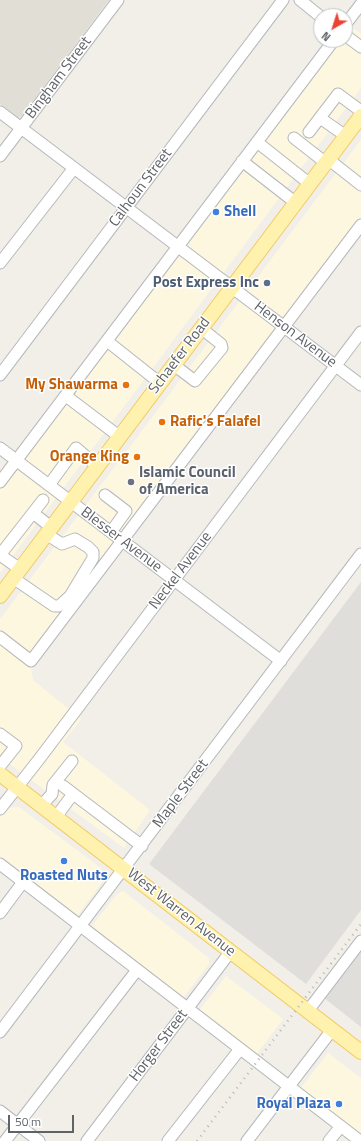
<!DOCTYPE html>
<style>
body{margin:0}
#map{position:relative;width:361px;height:1141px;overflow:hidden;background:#f1efe8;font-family:"Titillium Web",sans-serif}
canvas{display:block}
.north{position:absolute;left:313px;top:8px;width:40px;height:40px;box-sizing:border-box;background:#fff;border:1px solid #bfc1c3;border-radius:50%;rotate:219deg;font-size:11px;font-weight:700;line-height:16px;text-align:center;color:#5f6368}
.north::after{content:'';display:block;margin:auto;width:14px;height:18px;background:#ea4335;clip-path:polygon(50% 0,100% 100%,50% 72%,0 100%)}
.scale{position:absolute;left:8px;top:1115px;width:66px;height:18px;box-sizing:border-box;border:2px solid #5f6368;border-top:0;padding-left:5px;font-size:12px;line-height:14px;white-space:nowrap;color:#5f6368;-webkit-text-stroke:3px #fff;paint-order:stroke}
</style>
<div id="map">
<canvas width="361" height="1141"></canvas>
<div class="north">N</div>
<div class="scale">50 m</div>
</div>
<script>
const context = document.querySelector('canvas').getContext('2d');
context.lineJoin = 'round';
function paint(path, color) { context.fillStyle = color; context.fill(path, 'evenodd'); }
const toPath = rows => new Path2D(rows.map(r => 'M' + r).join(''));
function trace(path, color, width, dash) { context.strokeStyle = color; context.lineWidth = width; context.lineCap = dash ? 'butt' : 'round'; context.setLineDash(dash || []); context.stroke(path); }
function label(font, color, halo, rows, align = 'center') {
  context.font = font + ' "Titillium Web",sans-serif'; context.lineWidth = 3; context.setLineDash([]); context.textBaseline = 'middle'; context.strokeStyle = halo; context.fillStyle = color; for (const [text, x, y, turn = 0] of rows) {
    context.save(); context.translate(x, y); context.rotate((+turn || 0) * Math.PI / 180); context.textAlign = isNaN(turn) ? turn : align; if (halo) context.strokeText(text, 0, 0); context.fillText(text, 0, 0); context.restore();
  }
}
paint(toPath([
 [345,22,361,34,361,88,0,573,0,476,328,40,345,40],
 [361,140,361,232,31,668,33,680,81,719,63,742,150,810,124,848,0,757,0,619],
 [19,807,101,868,106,877,75,919,0,860,0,817,7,808],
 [123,891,209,958,209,964,183,998,179,999,89,930,117,894],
 [226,976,283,1019,256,1055,198,1012],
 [328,1053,361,1078,361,1135,300,1089]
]), '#fef7e0');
paint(toPath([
 [361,582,361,910,306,984,149,864],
 [361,939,361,1027,319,994]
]), '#e0deda');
paint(toPath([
 [0,0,109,0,22,116,18,118,0,104]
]), '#e1ded6');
const minor = toPath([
 [300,0,321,17],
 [345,25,361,4],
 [345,35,361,47],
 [0,112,361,385],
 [320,118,346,136],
 [309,132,338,94,361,111],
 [294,138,326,163],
 [257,142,310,184],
 [0,156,118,0],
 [328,159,361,185],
 [242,161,296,203],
 [0,263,74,168],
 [107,341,160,383],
 [174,365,195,381,222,348,221,344,201,328],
 [0,375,283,0],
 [66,396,120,437],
 [0,448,281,661],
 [0,482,334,40],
 [49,485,76,448,97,466],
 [105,495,126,511,111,532],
 [33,513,51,527],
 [0,555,43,500],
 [0,555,20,569],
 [13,578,54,606,59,606,70,596,93,558,93,552,88,547,75,539,62,544,46,534],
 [0,637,31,661,361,225],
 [0,734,16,746,0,766],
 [63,786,142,846],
 [41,806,52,794,53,785,72,761],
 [0,809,40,758,361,332],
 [56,817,73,794],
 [0,864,360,1141],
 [0,913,23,882],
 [307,1012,361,941],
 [0,1032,361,554],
 [0,1111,39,1141],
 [5,1141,137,970],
 [87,1141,231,951],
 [168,1141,240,1049],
 [247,1141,332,1030],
 [329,1141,341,1126]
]);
const major = toPath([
 [0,596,361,116],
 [0,774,361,1052]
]);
trace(minor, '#b5b8bc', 13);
trace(major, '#f2c960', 16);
trace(minor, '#fff', 11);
trace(major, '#fff2af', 14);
trace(toPath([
 [197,1141,361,924]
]), '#b6b7b8', 2.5, [1, 5]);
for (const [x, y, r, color] of [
 [216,212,4,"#3f7fe0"],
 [267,283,4,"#5c6f8a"],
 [126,385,4,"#e8710a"],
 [162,422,4,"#e8710a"],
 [137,457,4,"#e8710a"],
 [131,482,4,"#6b7280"],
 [64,861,4,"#3f7fe0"],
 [339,1104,4,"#3f7fe0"]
]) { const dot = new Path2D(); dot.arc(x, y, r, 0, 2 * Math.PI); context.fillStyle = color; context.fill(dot); trace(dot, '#fff', 1.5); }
label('15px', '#5f6368', '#fff', [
 ["Bingham Street",59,78,-53],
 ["Calhoun Street",141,188,-53],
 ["Henson Avenue",295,335,37],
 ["Schaefer Road",180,356,-53],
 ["Blesser Avenue",121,540,37],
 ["Neckel Avenue",181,571,-53],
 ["Maple Street",181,794,-53],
 ["West Warren Avenue",181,913,38],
 ["Horger Street",159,1046,-53]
]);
label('bold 15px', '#366cbe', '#fff', [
 ["Shell",224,212],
 ["Roasted Nuts",64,876,"center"],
 ["Royal Plaza",331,1104,"right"]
], 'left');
label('bold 15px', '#4e5e75', '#fff', [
 ["Post Express Inc",259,283]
], 'right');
label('bold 15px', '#c56008', '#fff', [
 ["My Shawarma",118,385],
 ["Rafic's Falafel",170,422,"left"],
 ["Orange King",129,457]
], 'right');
label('bold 15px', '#5b616d', '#fff', [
 ["Islamic Council",139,473],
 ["of America",139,490]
], 'left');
</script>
